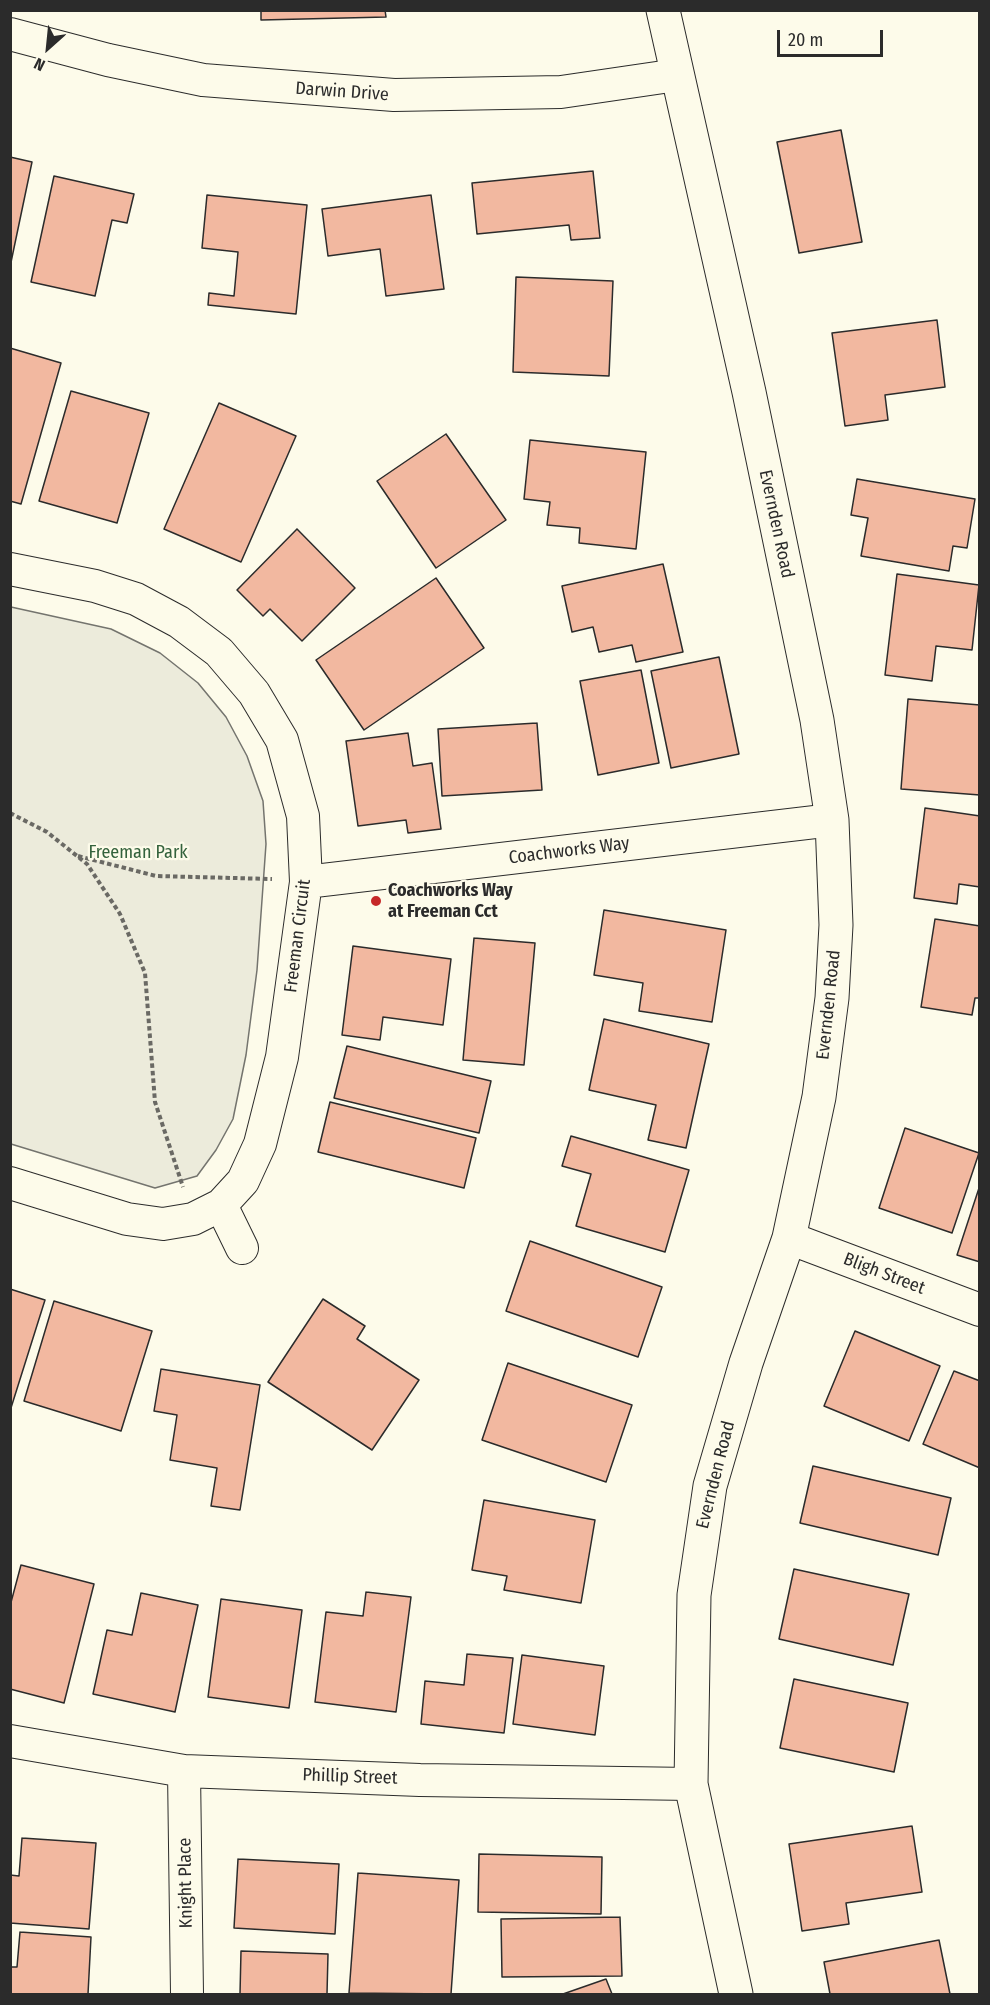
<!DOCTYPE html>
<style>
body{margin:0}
#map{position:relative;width:990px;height:2005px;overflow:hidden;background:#fdfbea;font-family:"Fira Sans Condensed",sans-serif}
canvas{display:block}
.frame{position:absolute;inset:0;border:12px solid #2b2b2b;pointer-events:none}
.north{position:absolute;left:18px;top:18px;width:60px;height:60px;-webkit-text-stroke:4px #fdfbea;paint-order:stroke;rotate:207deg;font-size:16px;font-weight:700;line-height:24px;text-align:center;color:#2b2b2b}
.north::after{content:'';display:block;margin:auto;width:21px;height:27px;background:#2b2b2b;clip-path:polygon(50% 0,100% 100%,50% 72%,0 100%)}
.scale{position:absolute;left:777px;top:30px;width:106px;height:27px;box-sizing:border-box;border:3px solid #2b2b2b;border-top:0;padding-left:8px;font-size:18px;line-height:21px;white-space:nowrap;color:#2b2b2b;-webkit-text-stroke:4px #fdfbea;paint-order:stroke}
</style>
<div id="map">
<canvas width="990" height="2005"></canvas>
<div class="frame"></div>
<div class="north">N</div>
<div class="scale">20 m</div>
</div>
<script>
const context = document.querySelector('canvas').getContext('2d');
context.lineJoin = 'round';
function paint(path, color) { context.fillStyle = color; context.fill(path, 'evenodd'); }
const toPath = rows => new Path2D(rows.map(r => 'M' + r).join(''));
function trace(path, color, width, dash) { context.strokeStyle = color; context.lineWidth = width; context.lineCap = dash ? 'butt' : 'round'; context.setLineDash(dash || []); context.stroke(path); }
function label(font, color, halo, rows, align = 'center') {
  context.font = font + ' "Fira Sans Condensed",sans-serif'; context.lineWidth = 4.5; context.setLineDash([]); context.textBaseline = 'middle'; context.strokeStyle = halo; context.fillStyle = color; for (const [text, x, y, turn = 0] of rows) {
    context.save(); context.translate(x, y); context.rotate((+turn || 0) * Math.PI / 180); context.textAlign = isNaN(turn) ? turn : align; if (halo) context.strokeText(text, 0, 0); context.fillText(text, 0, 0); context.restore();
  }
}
const green = toPath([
 [11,607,111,629,160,653,198,683,226,717,247,756,263,801,266,844,257,970,246,1055,233,1119,216,1150,197,1176,155,1188,11,1144,11,607]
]);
paint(green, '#ecebdb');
trace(green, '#74746e', 1.5);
const building = toPath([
 [261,10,385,10,386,17,261,20,261,10],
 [841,130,862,242,799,253,777,142,841,130],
 [10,157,32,162,10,267,10,157],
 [593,171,600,238,571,240,569,225,477,234,472,183,593,171],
 [54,176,134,194,127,223,112,220,95,296,31,282,54,176],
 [207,195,307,205,296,314,208,305,209,293,234,296,238,252,202,248,207,195],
 [431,195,444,289,386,296,380,249,328,256,322,209,431,195],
 [516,277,613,281,609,376,513,372,516,277],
 [937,320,945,387,885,395,888,420,845,426,832,333,937,320],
 [10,348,61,363,21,504,10,501,10,348],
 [71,391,149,413,117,523,39,501,71,391],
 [219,403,296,436,241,562,164,529,219,403],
 [446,434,506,520,436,568,377,481,446,434],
 [530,440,646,452,636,549,579,543,580,528,547,525,550,502,524,499,530,440],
 [857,479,975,499,967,548,953,546,949,571,861,556,868,518,851,515,857,479],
 [297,529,355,588,302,641,270,609,263,616,237,590,297,529],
 [663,564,683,652,636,662,632,645,599,652,593,627,572,632,562,586,663,564],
 [897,574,979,585,972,650,936,646,932,681,885,675,897,574],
 [436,578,484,648,364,730,316,660,436,578],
 [719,657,739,754,671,768,651,671,719,657],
 [641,670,659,763,598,775,580,681,641,670],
 [908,699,980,705,980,795,901,789,908,699],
 [537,723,542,790,442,796,438,729,537,723],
 [408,733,413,766,432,763,441,829,408,833,406,820,358,826,346,741,408,733],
 [925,808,980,816,980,887,959,884,957,904,914,898,925,808],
 [604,910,726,930,712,1022,639,1011,643,983,594,975,604,910],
 [935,919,980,926,980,998,975,998,972,1015,921,1007,935,919],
 [474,938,535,943,524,1065,463,1060,474,938],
 [353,946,451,959,443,1025,383,1017,380,1040,342,1035,353,946],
 [604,1019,709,1044,686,1148,648,1140,656,1105,589,1090,604,1019],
 [347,1046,491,1081,479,1133,334,1098,347,1046],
 [330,1102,476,1138,464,1188,318,1152,330,1102],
 [905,1128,979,1153,952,1233,879,1208,905,1128],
 [571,1136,689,1170,665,1252,576,1226,591,1174,562,1166,571,1136],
 [980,1185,980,1262,957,1255,980,1185],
 [530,1241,662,1287,638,1357,506,1311,530,1241],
 [10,1289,45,1300,10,1411,10,1289],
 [323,1299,365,1326,357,1339,419,1380,372,1450,268,1382,323,1299],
 [54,1301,152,1331,121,1431,24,1401,54,1301],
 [855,1331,940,1366,909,1441,824,1406,855,1331],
 [508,1363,632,1405,606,1482,482,1440,508,1363],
 [161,1369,260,1385,240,1510,211,1506,217,1468,170,1460,177,1415,154,1411,161,1369],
 [954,1371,980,1381,980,1468,923,1444,954,1371],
 [813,1466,951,1498,938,1555,800,1523,813,1466],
 [484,1500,595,1520,581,1603,504,1590,507,1576,472,1570,484,1500],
 [21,1565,94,1584,64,1703,10,1689,10,1606,21,1565],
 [794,1569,909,1594,893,1665,779,1639,794,1569],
 [366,1592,411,1597,396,1712,315,1702,326,1612,363,1616,366,1592],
 [141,1593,198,1605,175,1712,93,1694,107,1630,132,1635,141,1593],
 [221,1599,302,1610,289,1708,208,1697,221,1599],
 [467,1654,513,1658,504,1733,421,1724,425,1681,464,1685,467,1654],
 [522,1655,604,1666,595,1735,513,1724,522,1655],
 [794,1679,908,1703,894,1772,780,1748,794,1679],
 [912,1826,922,1892,846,1903,849,1924,802,1931,789,1844,912,1826],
 [22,1838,96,1843,89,1929,10,1923,10,1875,19,1876,22,1838],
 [479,1854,602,1857,601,1914,478,1912,479,1854],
 [238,1859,339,1864,335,1934,234,1928,238,1859],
 [358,1873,459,1880,451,1994,349,1993,358,1873],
 [620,1917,622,1976,502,1977,501,1919,620,1917],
 [20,1932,91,1937,88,1994,10,1994,10,1967,17,1967,20,1932],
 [939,1940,950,1994,830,1994,824,1962,939,1940],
 [241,1951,328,1954,327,1994,240,1994,241,1951],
 [606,1979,612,1994,563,1994,606,1979]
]);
paint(building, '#f2b8a0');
trace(building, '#2b2b2b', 1.5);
const street = toPath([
 [10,34,108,60,203,80,394,95,561,92,677,75],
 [10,569,95,586,136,599,179,622,219,652,254,693,282,740,303,816,306,882,282,1057,260,1144,243,1181,221,1205,193,1219,163,1224,127,1219,10,1183],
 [306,882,832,820],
 [221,1205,242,1248],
 [789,1238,980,1310],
 [10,1741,184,1771,420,1780,691,1784],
 [184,1771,187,1994]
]);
const secondary = toPath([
 [663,10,749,392,817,720,832,820,836,925,832,998,819,1097,789,1238,746,1363,710,1486,694,1595,691,1784,736,1994]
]);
trace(street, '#2b2b2b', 34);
trace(secondary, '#2b2b2b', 35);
trace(toPath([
 [10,813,47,832,87,864,120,914,145,973,155,1102,183,1187],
 [78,856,156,876,272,879]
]), '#6a6964', 4, [4.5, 3]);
trace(street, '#fdfbea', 32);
trace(secondary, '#fdfbea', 33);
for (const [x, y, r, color] of [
 [376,901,6,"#c62828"]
]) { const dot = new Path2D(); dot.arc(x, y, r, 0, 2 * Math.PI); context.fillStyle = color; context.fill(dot); trace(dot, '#fdfbea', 2); }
label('18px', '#2b2b2b', '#fdfbea', [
 ["Darwin Drive",342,92,4],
 ["Evernden Road",776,524,78],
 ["Coachworks Way",569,851,-7],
 ["Freeman Circuit",298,936,-83],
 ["Evernden Road",829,1005,-84],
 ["Bligh Street",884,1274,21],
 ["Evernden Road",716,1475,-76],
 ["Phillip Street",350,1777,2],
 ["Knight Place",186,1883,-91]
]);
label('18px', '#34623c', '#fdfbea', [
 ["Freeman Park",138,853]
]);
label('bold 18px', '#2b2b2b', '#fdfbea', [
 ["Coachworks Way",388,891],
 ["at Freeman Cct",388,912]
], 'left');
</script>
